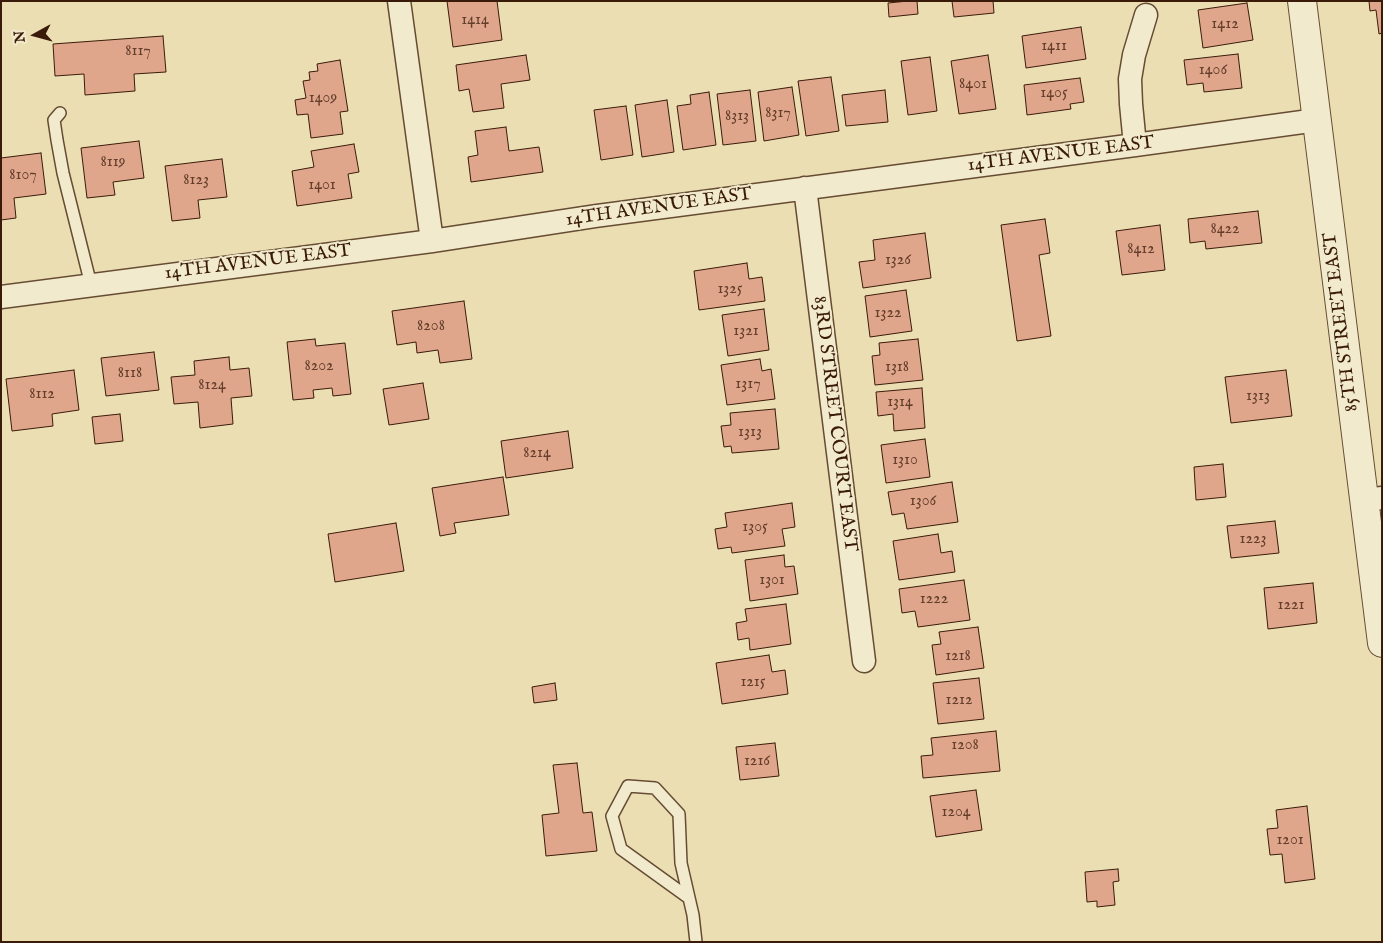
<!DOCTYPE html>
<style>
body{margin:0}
#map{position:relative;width:1383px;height:943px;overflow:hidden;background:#ebdeb2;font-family:"IM FELL English",serif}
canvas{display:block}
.frame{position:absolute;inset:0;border:2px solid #3a1b09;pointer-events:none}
.north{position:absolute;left:10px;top:10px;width:50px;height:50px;-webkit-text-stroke:4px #f2eacd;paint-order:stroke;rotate:263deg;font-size:14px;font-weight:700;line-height:20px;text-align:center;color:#3a1b09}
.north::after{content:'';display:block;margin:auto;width:18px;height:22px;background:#3a1b09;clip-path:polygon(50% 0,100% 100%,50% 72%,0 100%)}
</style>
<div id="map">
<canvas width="1383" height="943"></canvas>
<div class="frame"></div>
<div class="north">N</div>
</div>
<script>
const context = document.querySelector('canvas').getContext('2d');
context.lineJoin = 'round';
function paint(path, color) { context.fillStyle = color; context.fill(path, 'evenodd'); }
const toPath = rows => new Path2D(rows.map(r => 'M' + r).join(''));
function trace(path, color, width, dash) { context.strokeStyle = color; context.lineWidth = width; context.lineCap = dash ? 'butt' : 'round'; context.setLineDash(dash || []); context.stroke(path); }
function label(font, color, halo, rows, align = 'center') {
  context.font = font + ' "IM FELL English",serif'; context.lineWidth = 4; context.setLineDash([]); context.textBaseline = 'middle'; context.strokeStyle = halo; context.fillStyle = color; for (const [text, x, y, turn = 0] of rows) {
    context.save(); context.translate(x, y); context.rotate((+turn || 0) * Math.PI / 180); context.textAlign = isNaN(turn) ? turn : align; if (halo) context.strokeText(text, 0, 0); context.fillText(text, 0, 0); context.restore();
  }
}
const building = toPath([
 [447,1,497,1,502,40,453,47,447,1],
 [908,1,917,1,918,14,889,17,888,3,908,1],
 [952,1,993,1,994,13,954,17,952,1],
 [1369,1,1382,1,1382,33,1379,34,1376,10,1370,11,1369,1],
 [1247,3,1253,40,1203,48,1198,10,1247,3],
 [1081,27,1086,59,1026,68,1022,36,1081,27],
 [163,36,166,72,134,74,135,91,85,95,84,74,55,76,53,44,163,36],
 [1238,54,1242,88,1204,92,1203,83,1187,85,1184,60,1238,54],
 [526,55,530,80,501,84,504,108,473,112,469,89,459,91,456,65,526,55],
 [988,55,996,109,959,114,951,61,988,55],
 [930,57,937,111,908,115,901,61,930,57],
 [340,60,348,111,340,112,343,134,311,138,308,114,297,115,295,100,306,98,303,81,310,80,309,72,318,71,317,64,340,60],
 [831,77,839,131,806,136,798,81,831,77],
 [1080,78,1084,102,1070,104,1071,109,1027,115,1024,85,1080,78],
 [792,87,799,135,764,141,758,92,792,87],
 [750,90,756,141,723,145,717,94,750,90],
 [885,90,888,122,846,126,842,95,885,90],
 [709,92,716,145,683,150,677,106,691,104,690,95,709,92],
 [667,100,674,152,642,157,635,105,667,100],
 [626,106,633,155,601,160,594,110,626,106],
 [506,127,509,151,539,147,543,172,471,182,468,157,478,155,475,131,506,127],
 [139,141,144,178,113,182,115,195,87,198,81,148,139,141],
 [354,144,359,172,348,174,352,198,297,206,292,171,314,167,311,151,354,144],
 [41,153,46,194,14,198,16,218,1,220,1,158,41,153],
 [222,159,227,197,198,200,200,218,172,221,165,166,222,159],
 [1258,211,1262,243,1206,249,1205,241,1190,243,1188,219,1258,211],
 [1045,219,1050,253,1039,255,1051,336,1017,341,1001,225,1045,219],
 [1160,225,1165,270,1122,275,1116,231,1160,225],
 [925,233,931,278,863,288,859,262,875,260,873,240,925,233],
 [747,263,749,279,762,277,765,301,699,310,694,271,747,263],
 [906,290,912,331,870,337,865,296,906,290],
 [464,301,472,359,440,363,438,350,417,353,416,342,397,345,392,311,464,301],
 [764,309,769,350,728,356,722,315,764,309],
 [315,339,316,346,345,343,351,394,333,396,332,388,313,390,314,398,293,400,287,342,315,339],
 [918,339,923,380,875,385,872,356,880,355,879,343,918,339],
 [154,352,159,390,106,396,101,358,154,352],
 [229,357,230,370,249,368,252,396,231,398,233,424,200,428,198,402,174,404,171,377,195,375,194,361,229,357],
 [760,359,762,371,771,369,775,399,727,405,721,365,760,359],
 [74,370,79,410,52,414,53,426,12,431,6,379,74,370],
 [1286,370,1292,416,1231,423,1225,377,1286,370],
 [423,383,429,419,389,425,383,389,423,383],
 [922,388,925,428,894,431,893,414,878,416,876,392,922,388],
 [775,409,779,449,732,453,731,446,724,447,721,426,731,425,730,413,775,409],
 [120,414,123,441,95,444,92,417,120,414],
 [568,431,573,468,506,478,501,441,568,431],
 [925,439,930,477,886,483,881,445,925,439],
 [1223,464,1226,497,1196,500,1194,467,1223,464],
 [503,477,509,515,454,523,456,533,440,536,432,488,503,477],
 [952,482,958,522,907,529,904,513,892,515,888,492,952,482],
 [792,503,795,527,782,529,785,546,732,553,731,547,718,549,715,529,727,527,725,513,792,503],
 [1275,521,1279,553,1231,558,1227,526,1275,521],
 [396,523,404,571,335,582,328,534,396,523],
 [938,534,941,553,952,551,955,572,899,580,893,541,938,534],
 [784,555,785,567,794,566,798,594,750,601,745,560,784,555],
 [964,580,970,620,918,627,915,611,902,613,899,589,964,580],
 [1313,583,1317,623,1268,629,1264,588,1313,583],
 [786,604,791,644,750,650,749,638,738,640,736,623,747,621,745,609,786,604],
 [978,627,984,668,936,675,932,645,941,644,939,632,978,627],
 [769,655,772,672,785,670,788,694,722,704,716,663,769,655],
 [979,678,984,719,938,724,933,683,979,678],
 [555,683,557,700,534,703,532,687,555,683],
 [996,731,1000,771,923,778,921,756,933,755,931,738,996,731],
 [775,743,779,776,740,780,736,747,775,743],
 [577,763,583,813,592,812,597,851,546,856,542,815,559,813,553,765,577,763],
 [976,790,982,830,936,837,930,796,976,790],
 [1307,806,1315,879,1285,883,1282,854,1270,855,1267,829,1278,828,1276,810,1307,806],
 [1118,869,1119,881,1113,882,1115,905,1097,907,1097,901,1087,902,1085,872,1118,869]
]);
paint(building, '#e0a68c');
trace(building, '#3a1b09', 1);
const service = toPath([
 [60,113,54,120,57,140,63,173,91,285],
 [689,898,621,849,612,816,628,786,655,788,679,814,681,863,693,915,696,942]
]);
const minor = toPath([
 [399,1,432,241],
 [1135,145,1131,104,1130,79,1134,55,1146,15],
 [805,188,864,661],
 [1,297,432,241,596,216,1135,145,1317,120],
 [1363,500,1382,498]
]);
const tertiary = toPath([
 [1302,1,1382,643]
]);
trace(service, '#664c33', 14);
trace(minor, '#664c33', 25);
trace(tertiary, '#664c33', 30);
trace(service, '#f2eacd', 11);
trace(minor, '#f2eacd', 22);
trace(tertiary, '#f2eacd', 28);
label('16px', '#643e2a', null, [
 ["1414",475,21],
 ["1412",1225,25],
 ["1411",1054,47],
 ["8117",138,52],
 ["1406",1213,71],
 ["8401",973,85],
 ["1405",1054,94],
 ["1409",323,99],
 ["8317",778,114],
 ["8313",737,117],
 ["8119",113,163],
 ["8107",23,176],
 ["8123",196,181],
 ["1401",322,186],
 ["8422",1225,230],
 ["8412",1141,250],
 ["1326",898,261],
 ["1325",730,290],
 ["1322",888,314],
 ["8208",431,327],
 ["1321",746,332],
 ["8202",319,367],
 ["1318",897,368],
 ["8118",130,374],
 ["1317",748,385],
 ["8124",212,386],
 ["8112",42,395],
 ["1313",1258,397],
 ["1314",900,403],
 ["1313",750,433],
 ["8214",537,454],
 ["1310",905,461],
 ["1306",923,502],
 ["1305",755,528],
 ["1223",1253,540],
 ["1301",772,581],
 ["1222",934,600],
 ["1221",1291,606],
 ["1218",958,657],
 ["1215",753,683],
 ["1212",959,701],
 ["1208",965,746],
 ["1216",757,762],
 ["1204",956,813],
 ["1201",1290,841]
]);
label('19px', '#3a1b09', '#f2eacd', [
 ["14TH AVENUE EAST",1061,155,-7],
 ["14TH AVENUE EAST",659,208,-8],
 ["14TH AVENUE EAST",258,263,-7],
 ["85TH STREET EAST",1342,322,-97],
 ["83RD STREET COURT EAST",834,424,83]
]);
</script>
